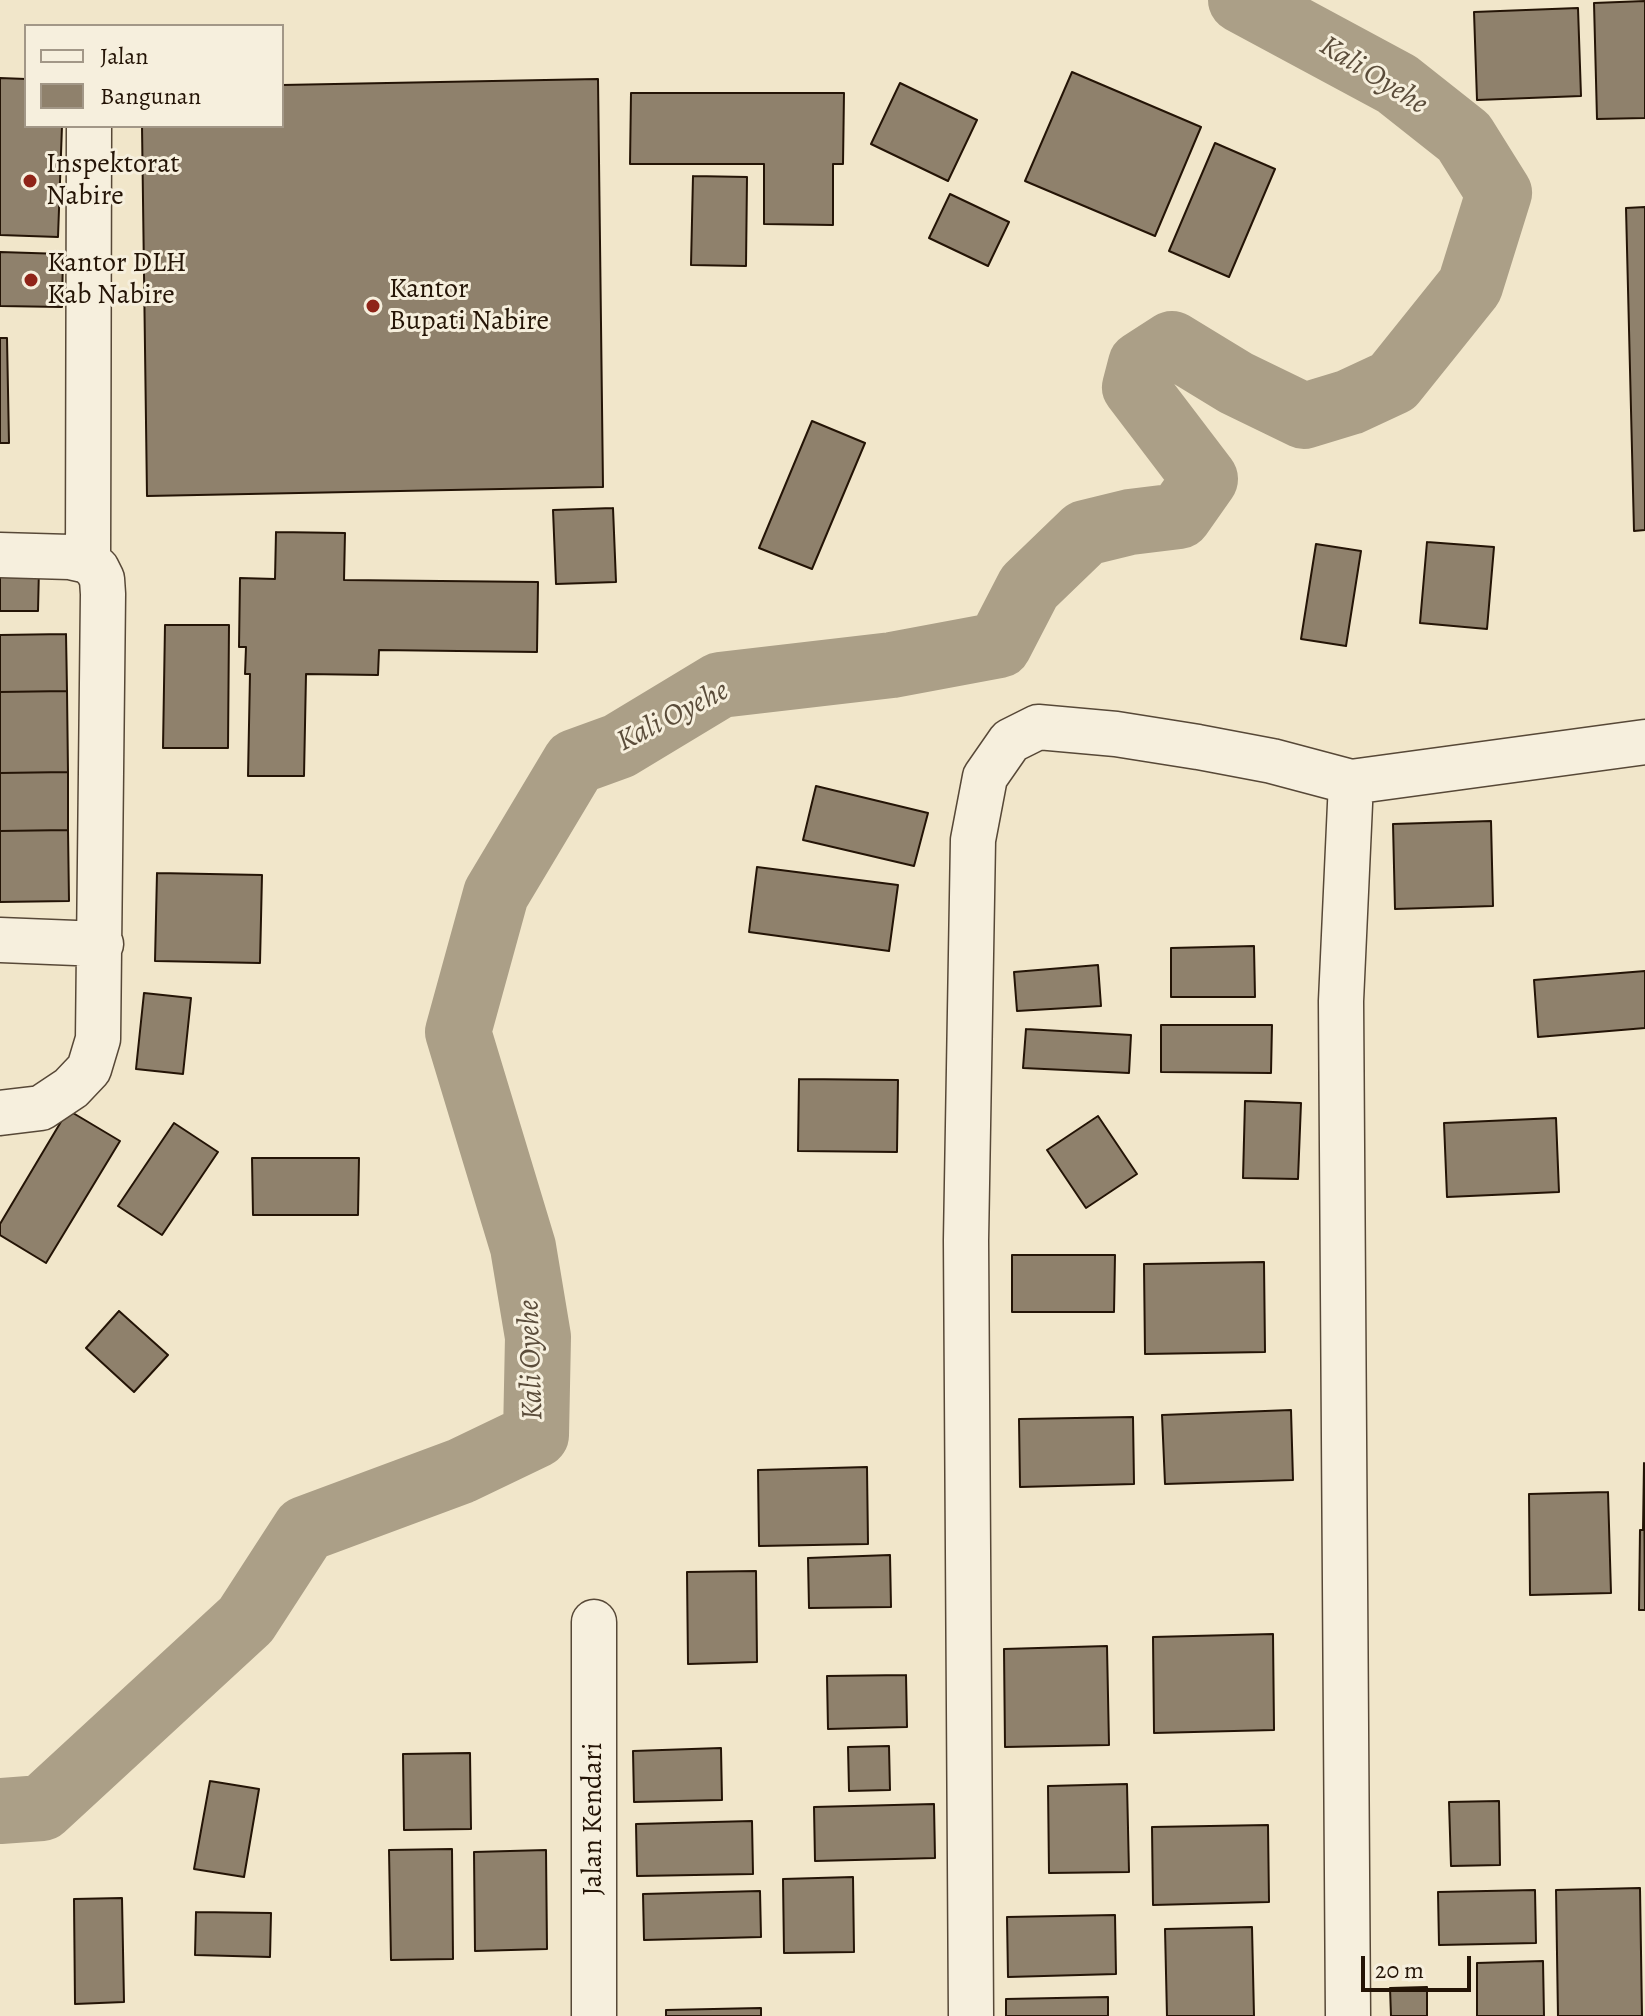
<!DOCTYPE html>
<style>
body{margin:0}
#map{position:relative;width:1645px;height:2016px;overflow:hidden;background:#f1e6ca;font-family:Alegreya,serif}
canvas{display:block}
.legend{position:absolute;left:24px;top:24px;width:260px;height:104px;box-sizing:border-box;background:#f6efdd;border:2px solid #a29787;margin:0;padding:10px 14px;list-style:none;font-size:24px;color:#241406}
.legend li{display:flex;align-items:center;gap:16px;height:40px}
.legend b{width:40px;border:2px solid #a29787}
.scale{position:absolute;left:1361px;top:1956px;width:110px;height:36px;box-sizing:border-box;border:4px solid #241406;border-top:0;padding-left:10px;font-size:24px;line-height:28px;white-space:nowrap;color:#241406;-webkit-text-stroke:6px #f6efdd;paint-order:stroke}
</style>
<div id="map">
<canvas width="1645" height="2016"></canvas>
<ul class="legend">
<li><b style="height:10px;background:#f6efdd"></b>Jalan</li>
<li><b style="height:22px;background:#8f816c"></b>Bangunan</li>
</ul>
<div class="scale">20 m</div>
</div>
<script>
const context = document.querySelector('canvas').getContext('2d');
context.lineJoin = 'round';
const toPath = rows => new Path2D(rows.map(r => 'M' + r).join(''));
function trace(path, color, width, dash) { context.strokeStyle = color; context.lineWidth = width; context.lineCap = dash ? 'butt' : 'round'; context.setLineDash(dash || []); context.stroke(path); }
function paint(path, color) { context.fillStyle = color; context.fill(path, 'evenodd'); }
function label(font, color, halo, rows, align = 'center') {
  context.font = font + ' Alegreya,serif'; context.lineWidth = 6; context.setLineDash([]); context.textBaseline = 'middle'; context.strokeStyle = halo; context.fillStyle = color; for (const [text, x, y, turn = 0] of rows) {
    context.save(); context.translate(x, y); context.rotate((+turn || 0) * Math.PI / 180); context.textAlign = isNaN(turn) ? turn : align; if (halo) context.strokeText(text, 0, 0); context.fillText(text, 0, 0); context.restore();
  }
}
trace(toPath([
 [0,1811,42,1808,246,1620,305,1529,461,1471,536,1435,538,1337,523,1247,458,1032,496,894,575,762,619,746,720,685,892,665,999,645,1029,587,1085,533,1130,522,1179,516,1205,479,1135,387,1141,364,1172,344,1236,383,1304,416,1350,402,1393,382,1470,286,1499,193,1464,137,1397,84,1241,0]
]), '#ab9f87', 66);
const building = toPath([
 [1645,1,1645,118,1597,119,1594,3,1645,1],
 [1578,8,1581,96,1477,100,1474,12,1578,8],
 [1072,72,1201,127,1155,236,1025,181,1072,72],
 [0,78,26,79,26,126,62,126,58,237,0,235,0,78],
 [598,79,603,487,147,496,142,126,282,126,282,85,598,79],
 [900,83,977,120,948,181,871,144,900,83],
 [631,93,844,93,843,164,833,164,833,225,764,224,764,164,630,164,631,93],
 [1215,143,1275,169,1229,277,1169,251,1215,143],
 [693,176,747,177,746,266,691,265,693,176],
 [950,194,1009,222,988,266,929,238,950,194],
 [1645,207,1645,530,1634,531,1626,208,1645,207],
 [0,252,63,254,62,307,0,306,0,252],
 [0,338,7,338,9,443,0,443,0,338],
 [812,421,865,443,812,569,759,548,812,421],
 [613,508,616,582,556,584,553,510,613,508],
 [276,532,345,533,344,580,538,582,537,652,379,650,378,675,306,674,304,776,248,776,250,674,245,674,246,647,239,647,240,578,275,579,276,532],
 [1427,542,1494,547,1487,629,1420,623,1427,542],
 [1316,544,1361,551,1346,646,1301,639,1316,544],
 [0,567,39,568,38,611,0,611,0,567],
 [165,625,229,625,228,748,163,748,165,625],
 [66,634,67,691,0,692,0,635,66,634],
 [67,691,68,772,0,773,0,692,67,691],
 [68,772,68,830,0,831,0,773,68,772],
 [816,786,928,813,914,866,803,840,816,786],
 [1491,821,1493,906,1395,909,1393,824,1491,821],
 [68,830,69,901,0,902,0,831,68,830],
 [757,867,898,885,889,951,749,932,757,867],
 [157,873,262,875,260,963,155,961,157,873],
 [1254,946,1255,997,1171,997,1171,948,1254,946],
 [1098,965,1101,1006,1017,1011,1014,972,1098,965],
 [1645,971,1645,1028,1538,1037,1534,980,1645,971],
 [144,993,191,998,183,1074,136,1069,144,993],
 [1161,1025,1272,1025,1271,1073,1161,1072,1161,1025],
 [1026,1029,1131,1035,1129,1073,1023,1068,1026,1029],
 [799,1079,898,1080,897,1152,798,1151,799,1079],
 [1245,1101,1301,1103,1298,1179,1243,1178,1245,1101],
 [68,1110,120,1141,46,1263,0,1235,0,1224,68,1110],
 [1098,1116,1137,1174,1086,1208,1047,1150,1098,1116],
 [1556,1118,1559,1192,1447,1197,1444,1123,1556,1118],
 [174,1123,218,1152,162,1235,118,1206,174,1123],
 [252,1158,359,1158,358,1215,253,1215,252,1158],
 [1012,1255,1115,1255,1114,1312,1012,1312,1012,1255],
 [1264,1262,1265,1352,1145,1354,1144,1264,1264,1262],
 [119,1311,168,1355,134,1392,86,1348,119,1311],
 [1291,1410,1293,1480,1165,1484,1162,1415,1291,1410],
 [1133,1417,1134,1484,1020,1487,1019,1419,1133,1417],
 [1644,1463,1645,1610,1639,1610,1640,1530,1643,1530,1644,1463],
 [867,1467,868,1544,759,1546,758,1470,867,1467],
 [1608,1492,1611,1593,1530,1595,1529,1494,1608,1492],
 [890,1555,891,1607,809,1608,808,1558,890,1555],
 [756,1571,757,1662,688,1664,687,1572,756,1571],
 [1273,1634,1274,1730,1154,1733,1153,1637,1273,1634],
 [1107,1646,1109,1745,1005,1747,1004,1649,1107,1646],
 [906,1675,907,1727,828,1729,827,1676,906,1675],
 [889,1746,890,1790,849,1791,848,1747,889,1746],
 [721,1748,722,1800,634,1802,633,1751,721,1748],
 [470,1753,471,1829,404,1830,403,1754,470,1753],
 [210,1781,259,1789,244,1877,194,1869,210,1781],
 [1127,1784,1129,1872,1049,1873,1048,1786,1127,1784],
 [1499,1801,1500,1865,1451,1866,1449,1802,1499,1801],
 [934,1804,935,1858,815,1861,814,1807,934,1804],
 [752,1821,753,1874,637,1876,636,1824,752,1821],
 [1268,1825,1269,1902,1153,1905,1152,1827,1268,1825],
 [452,1849,453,1959,391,1960,389,1850,452,1849],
 [546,1850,547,1949,475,1951,474,1852,546,1850],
 [853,1877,854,1952,784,1953,783,1879,853,1877],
 [1640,1888,1642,2016,1558,2016,1556,1890,1640,1888],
 [1535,1890,1536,1943,1439,1945,1438,1892,1535,1890],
 [760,1891,761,1937,644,1940,643,1894,760,1891],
 [122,1898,124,2002,75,2004,74,1899,122,1898],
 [196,1912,271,1913,270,1957,195,1955,196,1912],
 [1115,1915,1116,1974,1008,1977,1007,1917,1115,1915],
 [1252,1927,1254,2016,1167,2016,1165,1929,1252,1927],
 [1543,1961,1544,2016,1477,2016,1477,1963,1543,1961],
 [1427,1987,1427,2016,1391,2016,1390,1988,1427,1987],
 [1108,1997,1108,2016,1006,2016,1006,1999,1108,1997],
 [761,2008,761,2016,666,2016,666,2010,761,2008]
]);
paint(building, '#8f816c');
trace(building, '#241406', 2);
const minor = toPath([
 [0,555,70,557,88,561,97,569,102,579,103,594,98,1039,89,1069,71,1088,41,1108,0,1113],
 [88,561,89,126],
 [0,940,101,944],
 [594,1622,594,2016],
 [971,2016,966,1240,973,840,985,777,1010,741,1038,727,1116,734,1198,747,1272,761,1351,782,1645,742],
 [1348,2016,1341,1001,1351,782]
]);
trace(minor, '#574837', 47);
trace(minor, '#f6efdd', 44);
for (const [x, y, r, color] of [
 [30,181,8,"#8f2418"],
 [31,280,8,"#8f2418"],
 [373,306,8,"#8f2418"]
]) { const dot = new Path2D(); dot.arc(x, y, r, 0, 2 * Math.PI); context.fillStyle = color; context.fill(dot); trace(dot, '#f6efdd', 3); }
label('28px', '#241406', '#f6efdd', [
 ["Inspektorat",46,165],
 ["Nabire",46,197],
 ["Kantor DLH",47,264],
 ["Kab Nabire",47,296],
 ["Kantor",389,290],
 ["Bupati Nabire",389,322]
], 'left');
label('28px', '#241406', '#f6efdd', [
 ["Jalan Kendari",594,1819,-90]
]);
label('italic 30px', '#5a4c3a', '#f6efdd', [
 ["Kali Oyehe",1373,76,32],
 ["Kali Oyehe",673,717,-27],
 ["Kali Oyehe",532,1360,-92]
]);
</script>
